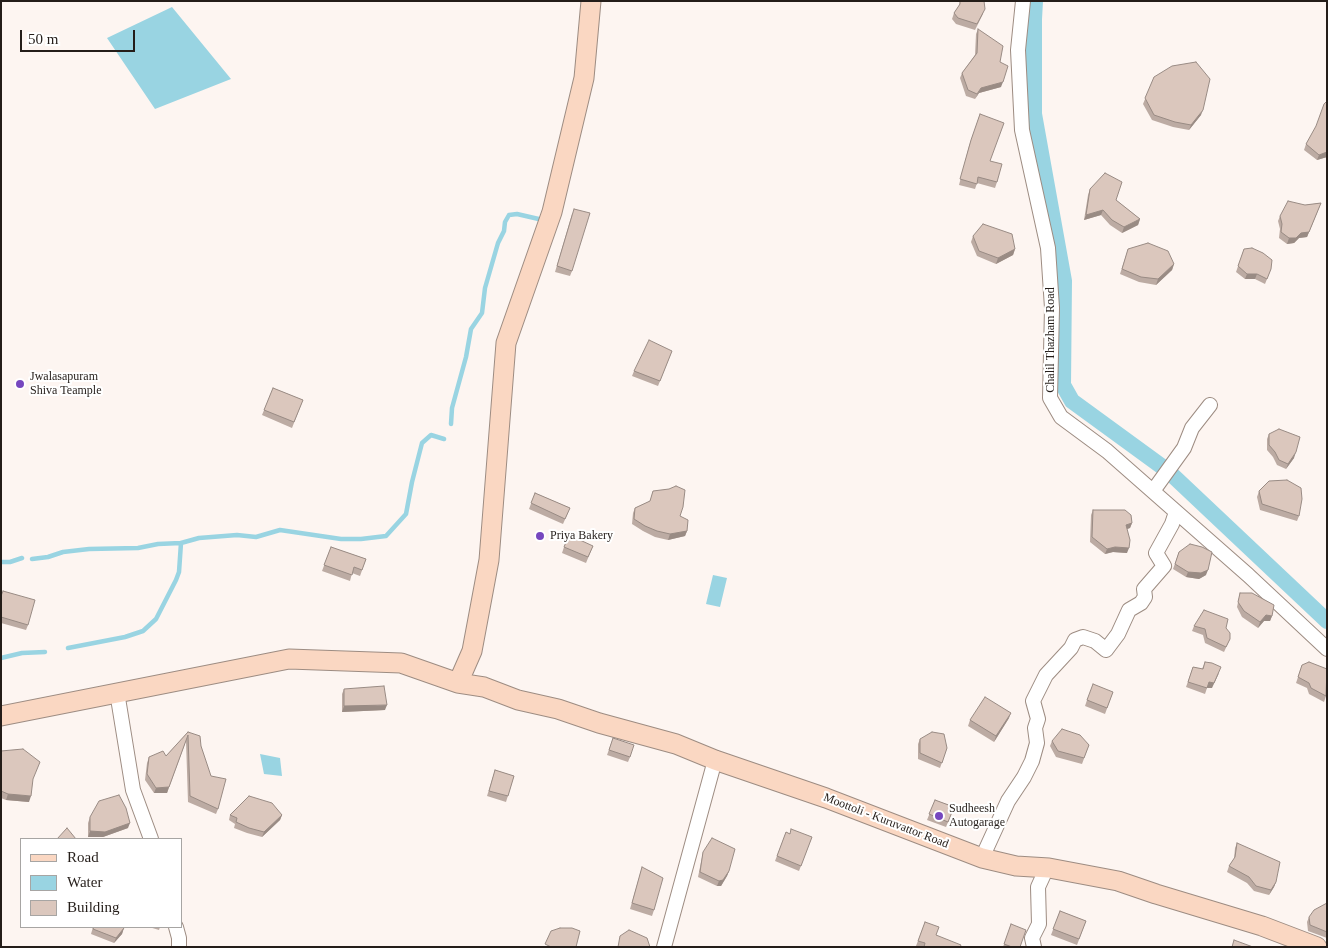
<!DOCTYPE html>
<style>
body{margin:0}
#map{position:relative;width:1328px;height:948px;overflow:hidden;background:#fdf5f1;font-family:"Times New Roman",serif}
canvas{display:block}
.frame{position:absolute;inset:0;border:2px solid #241d19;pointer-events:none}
.legend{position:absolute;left:20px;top:838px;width:162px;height:90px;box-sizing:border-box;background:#fff;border:1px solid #a7a5a3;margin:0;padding:6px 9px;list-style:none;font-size:15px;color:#241d19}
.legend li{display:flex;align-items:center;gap:10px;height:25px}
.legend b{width:25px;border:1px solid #a7a5a3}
.scale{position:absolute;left:20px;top:30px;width:115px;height:22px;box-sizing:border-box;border:2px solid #241d19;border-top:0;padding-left:6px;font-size:15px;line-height:18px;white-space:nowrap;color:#241d19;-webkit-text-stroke:4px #fff;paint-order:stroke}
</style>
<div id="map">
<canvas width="1328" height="948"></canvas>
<div class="frame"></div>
<ul class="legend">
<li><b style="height:6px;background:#fad7c2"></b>Road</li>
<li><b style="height:14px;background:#99d4e2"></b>Water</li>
<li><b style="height:14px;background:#dbc7bd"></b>Building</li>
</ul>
<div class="scale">50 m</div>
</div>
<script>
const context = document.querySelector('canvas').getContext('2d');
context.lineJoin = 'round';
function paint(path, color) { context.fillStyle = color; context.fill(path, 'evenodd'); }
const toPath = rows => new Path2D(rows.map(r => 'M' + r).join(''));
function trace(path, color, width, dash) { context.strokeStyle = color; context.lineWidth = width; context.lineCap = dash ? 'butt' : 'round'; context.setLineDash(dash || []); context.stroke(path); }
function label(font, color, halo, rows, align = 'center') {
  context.font = font + ' "Times New Roman",serif'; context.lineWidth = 4; context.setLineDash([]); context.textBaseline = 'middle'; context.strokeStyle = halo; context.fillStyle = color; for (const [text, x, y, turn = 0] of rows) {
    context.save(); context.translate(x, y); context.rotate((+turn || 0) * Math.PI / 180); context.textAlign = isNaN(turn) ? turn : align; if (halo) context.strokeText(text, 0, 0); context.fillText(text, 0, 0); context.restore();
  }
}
paint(toPath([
 [172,7,231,79,155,109,107,38],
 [713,575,727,578,720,607,706,604],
 [260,754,280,758,282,776,264,774]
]), '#99d4e2');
trace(toPath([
 [451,424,452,408,466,357,471,329,482,313,485,288,498,243,504,231,505,222,509,215,517,214,543,220],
 [32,559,48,557,63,552,89,549,138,548,158,544,181,543],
 [1,562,10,562,22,558],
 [68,648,125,637,143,631,156,619,176,580,179,572,181,543,199,538,237,535,256,537,280,530,341,539,361,539,386,536,406,514,412,482,422,443,431,435,444,439],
 [1,658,22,653,45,652]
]), '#99d4e2', 4.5);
trace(toPath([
 [1035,1,1034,19,1034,114,1064,281,1063,385,1072,401,1168,471,1327,621]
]), '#99d4e2', 16);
const minor = toPath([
 [1023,1,1018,50,1022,130,1048,248,1052,308,1050,398,1061,417,1107,451,1248,575,1327,649],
 [1153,491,1184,448,1192,428,1210,405],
 [117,692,133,790,151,839],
 [982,858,1008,801,1024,777,1032,761,1037,743,1035,728,1038,719,1033,701,1046,675,1071,648,1075,640,1083,637,1095,641,1106,650,1118,634,1129,610,1141,603,1145,597,1144,589,1164,566,1156,553,1172,524,1176,512],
 [176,927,179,938,179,947],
 [664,947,715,760],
 [1034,947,1032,938,1039,924,1038,887,1044,874,1042,868]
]);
const secondary = toPath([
 [458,683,472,651,489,560,506,343,552,212,584,78,591,1],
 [1,716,289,659,401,663,458,683,484,687,518,700,558,709,599,723,676,744,715,760,826,798,982,858,1016,866,1049,868,1118,881,1156,894,1262,926,1317,947]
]);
trace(minor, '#9d8c82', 16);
trace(secondary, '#9d8c82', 21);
trace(minor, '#fff', 14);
trace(secondary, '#fad7c2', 19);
paint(toPath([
 [960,1,984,1,983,14,975,30,956,24,952,19,954,13,959,6],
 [978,29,1000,62,1001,87,979,93,975,99,966,96,960,78,962,73,975,55,976,34],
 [1154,77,1201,115,1189,130,1173,127,1152,120,1143,104],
 [980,114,990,161,997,182,995,188,977,183,975,189,959,185,969,146],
 [1316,127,1327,157,1317,160,1304,150,1306,144],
 [1090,189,1116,200,1140,219,1138,225,1122,233,1110,225,1101,215,1084,220,1088,195],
 [1321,203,1307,237,1299,238,1294,243,1287,244,1279,238,1280,229,1278,221,1280,216,1305,205],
 [572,214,572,271,570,276,555,272],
 [973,236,1015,249,1013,255,996,264,977,256,971,242],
 [1128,249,1174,264,1172,270,1156,285,1139,282,1120,274],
 [1244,249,1271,269,1265,284,1255,279,1245,279,1236,272],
 [672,351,658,386,632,376,634,371],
 [273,388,303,400,292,428,262,415],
 [1269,434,1294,458,1286,469,1277,465,1273,457,1267,450,1267,439],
 [653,491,680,516,687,531,685,536,668,540,655,537,643,531,632,524,633,513,635,508,650,501],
 [1259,491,1299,516,1297,521,1260,510,1257,497],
 [535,493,570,508,563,524,529,509],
 [1093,510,1132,523,1130,528,1127,529,1127,553,1113,552,1105,554,1090,542,1091,515],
 [593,546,586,563,562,553,564,547],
 [331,547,366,559,360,576,352,573,350,581,322,571],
 [1179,552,1206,575,1199,579,1186,577,1173,569],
 [1240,593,1272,616,1270,621,1264,621,1258,628,1242,617,1237,607],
 [1,594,28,625,26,630,1,623],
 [1194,626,1226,628,1230,639,1224,652,1205,643,1203,635,1192,631],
 [1205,662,1212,688,1207,688,1205,694,1186,687,1193,667,1202,669],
 [1302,665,1326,696,1324,702,1309,694,1307,688,1296,683],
 [344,689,385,710,342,712,342,694],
 [1113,692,1105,714,1085,706,1087,700],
 [1009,718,994,742,968,726,970,720],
 [188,732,201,746,218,809,216,814,188,802,186,741,167,793,154,793,145,780,147,763,149,757,166,756],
 [613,738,630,757,628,762,607,755],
 [920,739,947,748,940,768,918,759,918,744],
 [1052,741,1089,745,1082,764,1056,757,1050,746],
 [1,751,29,802,6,800,1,798],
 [495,770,514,776,506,802,487,796],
 [935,800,954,807,946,827,927,820],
 [230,815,282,815,280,820,262,837,247,833,234,828,235,824,229,820],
 [90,817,128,828,103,837,88,837,88,823],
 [786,832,790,834,812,837,799,871,775,861],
 [1237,843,1276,882,1274,887,1269,895,1254,891,1247,883,1227,872,1229,866,1234,859,1235,848],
 [703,852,729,871,727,876,721,886,717,886,698,877],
 [642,867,654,910,652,916,630,909],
 [1327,903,1327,938,1308,931,1307,922,1309,917],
 [1060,911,1086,921,1077,945,1051,935],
 [925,922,936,935,960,947,916,946],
 [1011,924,1020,947,1003,947],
 [93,927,124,927,122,934,114,943,91,934],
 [149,927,160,927,159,930]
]), '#bcaba3');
paint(toPath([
 [1003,82,1001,87,979,93,975,99,981,88],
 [1203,110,1201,115,1189,130,1191,125],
 [1327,152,1327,157,1317,160,1319,155],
 [1321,203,1307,237,1299,238,1294,243,1287,244,1289,238],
 [1103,210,1101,215,1084,220,1086,215],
 [1140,219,1138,225,1122,233,1124,227],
 [1015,249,1013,255,996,264,998,258],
 [1174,264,1172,270,1156,285,1158,279],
 [1247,274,1257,274,1255,279,1245,279],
 [1296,452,1294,458,1286,469,1288,464],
 [1132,523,1130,528,1124,530,1126,525],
 [687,531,685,536,668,540,670,534],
 [1115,547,1129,548,1127,553,1113,552,1105,554,1107,549],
 [1208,570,1206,575,1199,579,1186,577,1188,572],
 [1266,615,1272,616,1270,621,1264,621,1258,628,1260,622],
 [1219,673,1212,688,1207,688,1205,694,1209,682],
 [387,705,385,710,342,712,344,706],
 [1011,713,1009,718,994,742,996,736],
 [169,787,167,793,154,793,156,788],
 [8,794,31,796,29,802,6,800],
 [282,815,280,820,262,837,264,832],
 [130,823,128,828,103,837,88,837,90,831],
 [729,871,727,876,721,886,717,886,719,881],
 [1276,882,1274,887,1269,895,1271,890],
 [124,928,122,934,114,943,116,938]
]), '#998b84');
const building = toPath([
 [960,1,984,1,985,9,977,24,958,18,954,13,960,4,960,1],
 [978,29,1003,46,1000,62,1008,66,1003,82,981,88,977,94,968,90,962,73,977,53,978,29],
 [1196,62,1210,79,1203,110,1191,125,1175,122,1154,115,1145,98,1154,77,1172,66,1196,62],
 [1327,101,1327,152,1319,155,1306,144,1316,126,1324,104,1327,101],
 [980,114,1004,123,990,161,1002,164,997,182,978,177,977,184,960,179,971,140,980,114],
 [1105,173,1122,182,1116,200,1140,219,1124,227,1112,220,1103,210,1086,215,1090,189,1105,173],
 [1288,201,1305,205,1321,203,1309,232,1301,233,1296,238,1289,238,1281,232,1282,224,1280,216,1288,201],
 [574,209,590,213,572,271,557,266,574,209],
 [983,224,1012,234,1015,249,998,258,979,251,973,236,983,224],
 [1148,243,1168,251,1174,264,1158,279,1141,277,1122,269,1128,249,1148,243],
 [1252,248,1263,253,1272,260,1271,269,1267,279,1257,274,1247,274,1238,266,1244,249,1252,248],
 [649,340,672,351,660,381,634,371,649,340],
 [273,388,303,400,294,422,264,410,273,388],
 [1279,429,1300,437,1296,452,1288,464,1279,460,1275,452,1269,445,1269,434,1279,429],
 [1287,480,1301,488,1302,499,1299,516,1262,504,1259,491,1269,481,1287,480],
 [676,486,685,490,683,507,680,516,688,520,687,531,670,534,657,531,645,526,634,519,635,508,650,501,653,491,669,489,676,486],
 [535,493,570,508,565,519,531,503,535,493],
 [1093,510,1125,510,1131,515,1132,523,1126,525,1130,540,1129,548,1115,547,1107,549,1092,537,1093,510],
 [569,535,593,546,588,557,564,547,569,535],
 [1190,544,1202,547,1212,552,1208,570,1201,573,1188,572,1175,564,1179,552,1190,544],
 [331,547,366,559,362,570,354,567,352,575,324,565,331,547],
 [3,591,35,600,28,625,1,617,1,596,3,591],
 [1240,593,1252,593,1274,605,1272,616,1266,615,1260,622,1244,611,1238,602,1240,593],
 [1204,610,1228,619,1226,628,1230,633,1230,639,1226,647,1207,638,1205,629,1194,626,1204,610],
 [1205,662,1212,663,1221,667,1214,683,1209,682,1207,688,1188,682,1193,667,1203,669,1205,662],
 [1309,662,1327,669,1326,696,1311,688,1309,683,1298,677,1302,665,1309,662],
 [1093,684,1113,692,1107,708,1087,700,1093,684],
 [384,686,387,705,344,706,344,689,384,686],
 [985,697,1011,713,996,736,970,720,985,697],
 [1062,729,1080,735,1089,745,1084,758,1058,751,1052,741,1062,729],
 [188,732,200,736,201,746,211,776,226,779,218,809,190,796,188,735,169,787,156,788,147,774,149,757,163,751,166,756,188,732],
 [932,732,944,734,947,748,942,763,920,753,920,739,932,732],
 [613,738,634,745,630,757,609,750,613,738],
 [23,749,40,762,33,779,31,796,8,794,1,791,1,751,23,749],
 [495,770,514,776,508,796,489,791,495,770],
 [119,795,126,808,130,823,105,832,90,831,90,817,99,801,119,795],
 [249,796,272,803,282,815,264,832,249,828,236,822,237,818,230,815,249,796],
 [935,800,954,807,948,822,929,814,935,800],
 [67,828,76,839,57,839,67,828],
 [791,829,812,837,801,866,777,856,786,832,790,834,791,829],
 [712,838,735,849,729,871,723,880,719,881,700,872,703,852,712,838],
 [1237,843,1280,862,1276,882,1271,890,1256,886,1249,877,1229,866,1235,857,1237,843],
 [642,867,663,878,654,910,632,903,642,867],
 [1327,903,1327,932,1310,925,1309,917,1314,910,1327,903],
 [1060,911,1086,921,1079,939,1053,929,1060,911],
 [925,922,939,927,936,935,961,945,960,947,924,947,925,943,918,941,925,922],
 [1011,924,1026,930,1020,947,1012,947,1004,944,1011,924],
 [94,927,124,927,124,928,116,938,93,929,94,927],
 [560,928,572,928,580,931,576,947,551,947,545,944,551,931,560,928],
 [629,930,647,938,650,947,618,947,620,936,629,930],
 [1234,940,1253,947,1232,947,1234,940]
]);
paint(building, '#dbc7bd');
trace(building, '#998b84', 1);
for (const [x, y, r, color] of [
 [20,384,5,"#7647bf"],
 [540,536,5,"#7647bf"],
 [939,816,5,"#7647bf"]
]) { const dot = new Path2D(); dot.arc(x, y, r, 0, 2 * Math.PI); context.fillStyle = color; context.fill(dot); trace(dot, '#fff', 2); }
label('12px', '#241d19', '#fff', [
 ["Chalil Thazham Road",1051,340,-90],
 ["Moottoli - Kuruvattor Road",886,821,21]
]);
label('12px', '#241d19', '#fff', [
 ["Jwalasapuram",30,377],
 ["Shiva Teample",30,391],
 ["Priya Bakery",550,536],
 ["Sudheesh",949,809],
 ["Autogarage",949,823]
], 'left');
</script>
